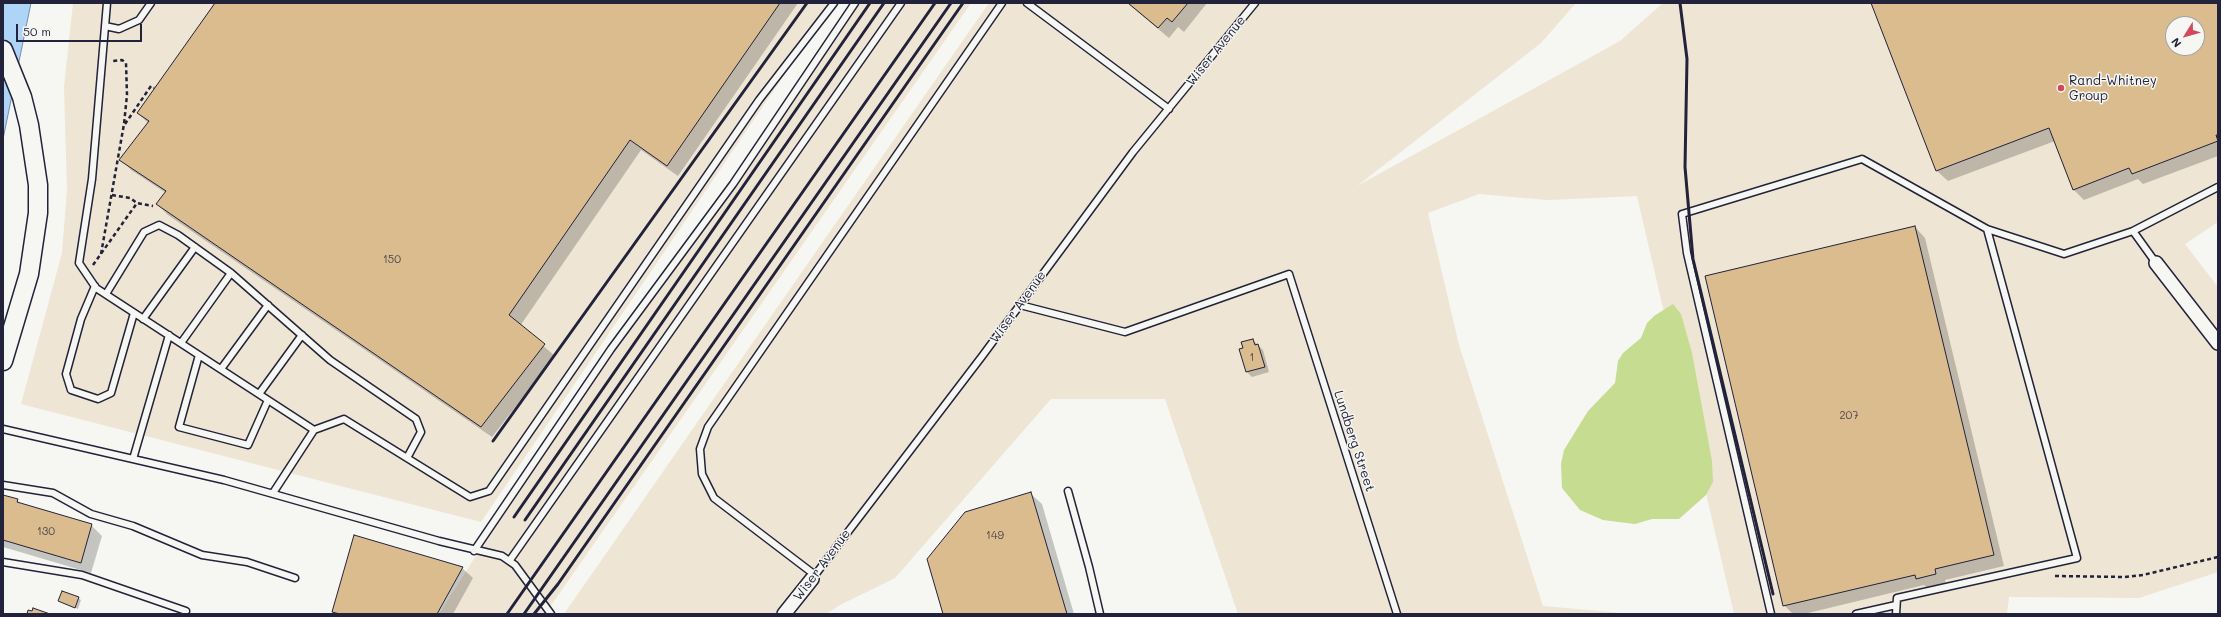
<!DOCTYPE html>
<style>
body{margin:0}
#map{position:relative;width:2221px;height:617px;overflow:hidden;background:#f6f6f2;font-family:Mali,sans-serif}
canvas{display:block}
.frame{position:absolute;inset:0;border:4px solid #22223b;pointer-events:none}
.north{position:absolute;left:2165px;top:16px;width:40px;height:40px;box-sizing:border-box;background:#f6f6f2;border:1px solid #a1a1a9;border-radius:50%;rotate:233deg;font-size:11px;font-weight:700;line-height:16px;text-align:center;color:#22223b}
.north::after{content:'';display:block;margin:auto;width:14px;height:18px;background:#d1495b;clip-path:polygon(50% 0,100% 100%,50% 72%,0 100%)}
.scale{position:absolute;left:16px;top:24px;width:126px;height:18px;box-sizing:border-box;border:2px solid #22223b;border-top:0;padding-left:5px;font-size:12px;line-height:14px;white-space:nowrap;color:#22223b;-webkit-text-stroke:3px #f6f6f2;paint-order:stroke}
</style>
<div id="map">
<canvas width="2221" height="617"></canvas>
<div class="frame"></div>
<div class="north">N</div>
<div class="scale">50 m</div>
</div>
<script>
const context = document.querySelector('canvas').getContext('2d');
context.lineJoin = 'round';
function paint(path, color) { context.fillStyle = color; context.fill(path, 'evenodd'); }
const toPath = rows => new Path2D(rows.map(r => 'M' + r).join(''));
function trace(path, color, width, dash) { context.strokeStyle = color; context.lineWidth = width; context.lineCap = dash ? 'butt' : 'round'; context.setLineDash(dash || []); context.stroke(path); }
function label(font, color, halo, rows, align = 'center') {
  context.font = font + ' Mali,sans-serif'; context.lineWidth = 3; context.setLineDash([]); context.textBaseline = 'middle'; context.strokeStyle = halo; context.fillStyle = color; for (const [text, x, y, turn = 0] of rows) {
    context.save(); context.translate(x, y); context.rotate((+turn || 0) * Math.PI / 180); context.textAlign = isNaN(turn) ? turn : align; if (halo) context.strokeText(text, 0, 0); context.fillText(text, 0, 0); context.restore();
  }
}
paint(toPath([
 [73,3,833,3,481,522,21,404,62,253,67,190,64,87],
 [853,3,971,3,545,614,439,614,510,502],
 [989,3,1576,3,1541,43,1357,186,1620,41,1663,3,2218,3,2218,222,2185,244,2218,287,2218,572,2139,598,2009,597,2007,614,1734,614,1637,196,1548,200,1479,194,1428,213,1459,345,1543,606,1632,614,1238,614,1165,399,1051,399,895,578,840,605,826,614,564,614],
 [2173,24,2197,24,2197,48,2173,48]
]), '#eee5d4');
paint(toPath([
 [1673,304,1681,314,1692,353,1712,461,1713,482,1706,495,1679,519,1652,519,1635,524,1603,520,1580,510,1562,488,1561,464,1564,450,1588,411,1615,383,1618,361,1623,353,1641,338,1647,323,1654,316]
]), '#c6dc91');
const water = toPath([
 [3,3,31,3,3,139,3,3]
]);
paint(water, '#aed4f7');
trace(water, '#768dac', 1);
paint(toPath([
 [216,3,798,3,678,176,641,150,520,326,555,356,492,437,168,215,157,204,166,193,131,170,121,159,149,124,138,113],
 [1127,3,1207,3,1184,32,1178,27,1169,38],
 [1873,3,2218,3,2218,156,2143,184,2138,179,2084,200,2073,189,2055,141,1948,181,1937,171],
 [2173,24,2197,24,2197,48,2173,48],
 [1915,227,1925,238,2004,566,1945,580,1946,585,1928,589,1924,585,1804,614,1793,614,1784,605],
 [1253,340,1263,350,1269,372,1252,377,1247,372],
 [1031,494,1042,504,1074,614,944,614],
 [3,496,17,500,22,505,91,525,102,536,91,573,3,547],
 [462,568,473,578,453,614,335,614,333,612],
 [78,598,81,600,78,609,60,601]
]), '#0003');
const building = toPath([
 [215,3,780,3,667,166,630,140,509,315,545,344,481,427,156,204,166,191,119,160,149,121,137,113,215,3],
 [1128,3,1188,3,1172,22,1167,18,1158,28,1128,3],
 [1871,3,2218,3,2218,135,2216,135,2218,141,2132,174,2129,168,2073,190,2049,128,1936,171,1871,3],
 [2173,24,2197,24,2197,48,2173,48,2173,24],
 [1915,226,1994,555,1935,569,1936,574,1916,579,1915,575,1783,606,1705,276,1915,226],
 [1253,339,1255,345,1258,344,1265,367,1246,372,1239,349,1243,348,1241,342,1253,339],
 [1031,492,1067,614,943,614,927,559,965,512,1031,492],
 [3,495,18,499,17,502,92,524,81,563,3,540,3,495],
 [354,535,463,567,437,614,340,614,332,612,354,535],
 [62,591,79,597,75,608,58,601,62,591],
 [33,608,50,614,27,614,28,610,32,611,33,608]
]);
paint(building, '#dabc8e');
trace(building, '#22223b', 1);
const lane = toPath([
 [107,3,92,179,79,263,96,288,314,430,273,493],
 [1027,3,1169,109],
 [105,26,119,29,139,20,151,3],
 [2156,263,2133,231,2218,187],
 [95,286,81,319,66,374,71,390,98,399,111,393,134,313],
 [106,294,144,232,159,225,178,235,231,273,330,360,416,419,421,432,407,458],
 [1020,305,1125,332,1289,274,1397,614],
 [143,319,195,247],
 [181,343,231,273],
 [199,355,179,427,248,445,268,400],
 [221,369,268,305],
 [259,394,302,335],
 [3,429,224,480,439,541,502,556,515,565,551,614],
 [314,430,344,419,470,497,489,491,759,100,834,3],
 [133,459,169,335],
 [3,485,53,493,91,514,133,526,202,555,247,562,295,578],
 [1068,491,1089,567,1100,614],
 [474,551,611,349,733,184,855,3],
 [510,560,901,3],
 [3,562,82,575,186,611],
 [815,575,714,498,702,474,700,449,708,427,1002,3],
 [812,579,983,355,1133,152,1255,3],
 [1771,614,1687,253,1682,214,1862,159,1987,229,2064,254,2133,231],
 [1856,614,1896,605],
 [1896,614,1897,598,2077,558,1987,229]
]);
const street = toPath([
 [2156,263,2218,343],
 [784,614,812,579]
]);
const secondary = toPath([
 [3,50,22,97,29,125,38,185,38,213,29,274,3,361]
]);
trace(lane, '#22223b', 9);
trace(street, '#22223b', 16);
trace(secondary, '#22223b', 21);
trace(toPath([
 [125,124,151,86,154,88],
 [112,195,130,198,137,203],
 [101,254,124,124,127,95,126,63,122,60,113,61],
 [93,265,137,203,153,206],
 [2055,576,2124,577,2143,575,2218,557]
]), '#22223b', 2.5, [4, 3]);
trace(lane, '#f6f6f2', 6);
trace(street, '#f6f6f2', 13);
trace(secondary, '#f6f6f2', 18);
trace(toPath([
 [1680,3,1687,59,1685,167,1693,259,1773,594],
 [493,441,807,3],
 [514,517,870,3],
 [525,520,884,3],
 [507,614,935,3],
 [524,614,951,3],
 [534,614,558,584,963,3]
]), '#22223b', 3);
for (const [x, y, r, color] of [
 [2061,88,4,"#d1495b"]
]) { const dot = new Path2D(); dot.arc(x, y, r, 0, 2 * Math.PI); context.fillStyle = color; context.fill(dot); trace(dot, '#f6f6f2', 1.5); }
label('11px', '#504850', null, [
 ["150",392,260],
 ["1",1252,358],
 ["207",1849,416],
 ["130",46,532],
 ["149",995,536]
]);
label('13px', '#22223b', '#f6f6f2', [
 ["Wiser Avenue",1216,51,-51],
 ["Wiser Avenue",1018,307,-54],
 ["Lundberg Street",1354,441,72],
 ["Wiser Avenue",822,565,-53]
]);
label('13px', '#22223b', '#f6f6f2', [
 ["Rand-Whitney",2069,81],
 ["Group",2069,96]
], 'left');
</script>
